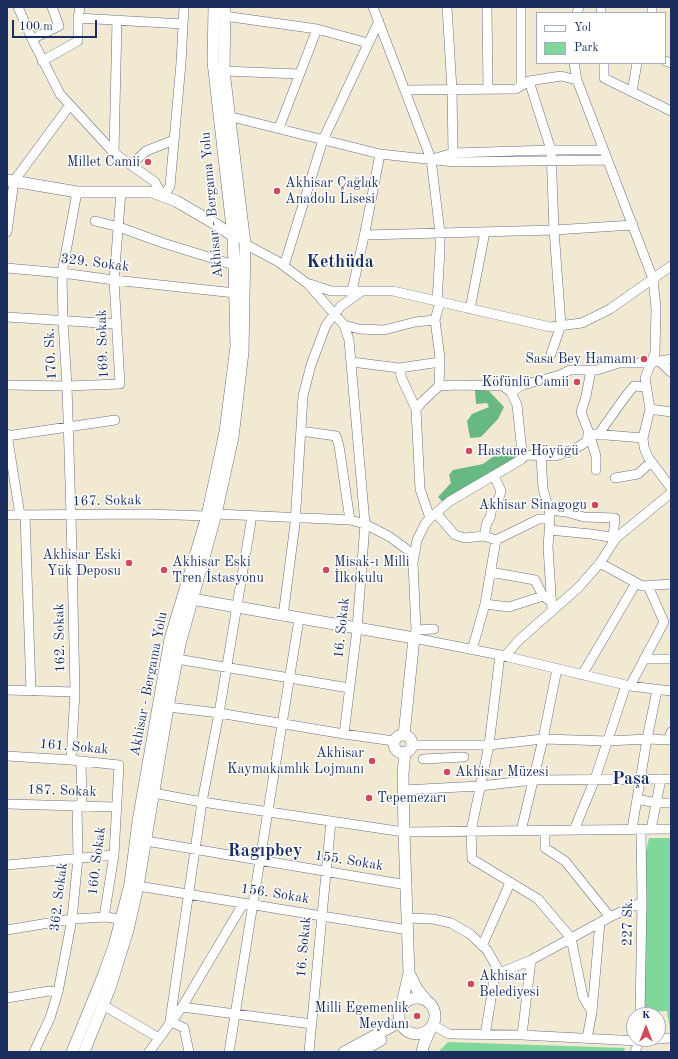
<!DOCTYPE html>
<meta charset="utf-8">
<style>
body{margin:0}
#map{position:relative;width:678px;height:1059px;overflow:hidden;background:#f2e9d3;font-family:"Old Standard TT",serif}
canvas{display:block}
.frame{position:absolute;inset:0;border:8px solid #1b2f5e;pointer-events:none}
.legend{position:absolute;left:536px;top:12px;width:130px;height:52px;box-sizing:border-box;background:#fff;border:1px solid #a4acbf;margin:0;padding:5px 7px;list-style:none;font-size:12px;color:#1b2f5e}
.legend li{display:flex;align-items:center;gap:8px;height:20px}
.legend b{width:20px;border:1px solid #a4acbf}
.north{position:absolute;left:626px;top:1007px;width:40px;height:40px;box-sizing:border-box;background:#fff;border:1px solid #a4acbf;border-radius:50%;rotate:0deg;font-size:11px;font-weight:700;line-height:16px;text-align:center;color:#1b2f5e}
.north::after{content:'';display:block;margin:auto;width:14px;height:18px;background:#d1495b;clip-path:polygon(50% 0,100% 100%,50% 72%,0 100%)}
.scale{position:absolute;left:12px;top:20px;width:85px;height:18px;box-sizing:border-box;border:2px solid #1b2f5e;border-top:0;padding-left:5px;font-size:12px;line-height:14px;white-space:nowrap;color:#1b2f5e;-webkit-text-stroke:3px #fff;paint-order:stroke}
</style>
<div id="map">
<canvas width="678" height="1059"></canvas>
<div class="frame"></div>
<ul class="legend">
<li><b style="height:5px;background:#fff"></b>Yol</li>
<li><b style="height:11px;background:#80d79b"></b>Park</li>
</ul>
<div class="north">K</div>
<div class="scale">100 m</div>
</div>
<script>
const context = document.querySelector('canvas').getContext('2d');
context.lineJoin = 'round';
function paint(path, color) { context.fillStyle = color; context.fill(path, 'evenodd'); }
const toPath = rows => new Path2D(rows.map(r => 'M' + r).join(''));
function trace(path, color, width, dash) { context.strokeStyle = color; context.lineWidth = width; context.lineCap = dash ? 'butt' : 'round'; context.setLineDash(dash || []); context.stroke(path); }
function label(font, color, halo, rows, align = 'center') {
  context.font = font + ' "Old Standard TT",serif'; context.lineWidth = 3; context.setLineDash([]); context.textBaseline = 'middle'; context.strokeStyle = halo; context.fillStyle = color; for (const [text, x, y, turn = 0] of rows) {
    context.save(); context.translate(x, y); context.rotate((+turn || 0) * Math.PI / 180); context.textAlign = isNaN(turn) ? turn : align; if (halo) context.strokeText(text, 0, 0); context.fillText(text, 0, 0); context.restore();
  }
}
paint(toPath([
 [649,838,671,838,671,1030,670,1030,667,1011,644,1012,646,852],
 [448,1042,625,1048,624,1052,438,1052]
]), '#80d79b');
paint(toPath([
 [475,390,489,391,504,407,498,419,481,437,470,438,467,421,472,414,489,407,487,403,476,404],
 [517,446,517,456,477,483,443,502,438,497,451,483,449,475,453,470,483,464,505,448]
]), '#68b883');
const minor = toPath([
 [18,7,32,39,60,94,114,153,155,182,163,197,170,186,181,63,184,7],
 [373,7,431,159,440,233,440,250,437,302],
 [447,7,452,90,453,153],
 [487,7,488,89],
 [521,7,521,85],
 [601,7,601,13],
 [577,13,579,7],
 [652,13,652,7],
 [224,16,317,29,368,43],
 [78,18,183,24],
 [32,39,59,26,52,7],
 [42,61,78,41,78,18,80,7],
 [665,61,671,63],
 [574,63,577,80,653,279,656,308,655,353,645,378,650,409,643,438,644,447,648,457,671,488],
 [604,63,604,78,671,111],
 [224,71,299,74],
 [529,81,551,150,554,230,561,325,551,354],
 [405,90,516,89,529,81,561,76,577,80],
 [632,92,637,63],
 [228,116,380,154,454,162,607,160],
 [279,128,317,29],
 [114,153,117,20],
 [436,158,453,153,551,150,603,150],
 [131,165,146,151,174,140],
 [95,221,119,227,163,243,234,265],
 [7,232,14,181,70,105],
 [365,235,554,230,633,225],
 [245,244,277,261,308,284,344,325,349,340,365,524,357,629,344,734],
 [284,266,323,140,379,21],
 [7,268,62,273,114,280,235,293],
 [310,284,331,291,393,291,550,327,582,323,610,309,671,266],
 [352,291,365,232,380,154],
 [470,309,485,232],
 [7,317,116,324],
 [344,325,359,329,384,330,415,322,435,320],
 [659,361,671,372],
 [352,362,399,368,440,362],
 [399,368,402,379,416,409],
 [7,385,67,386,120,384,114,280,121,192],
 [439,386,440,358,435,320,440,302],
 [511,392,523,385,560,375,570,370,597,370,619,363,650,363,671,359],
 [650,409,671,412],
 [301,431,336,436,339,446,350,520],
 [589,433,596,456,596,470],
 [7,434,20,515],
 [594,434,643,438],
 [598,435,625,397,634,386,646,387],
 [7,436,115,420],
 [522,455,555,456,570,452,586,442,589,433,581,412,586,396,591,370],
 [541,456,543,489,549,510,550,519,548,547,552,610],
 [615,478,638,474,651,462],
 [549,510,566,512,584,517,615,518,613,537],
 [436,513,455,535,465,538,484,536,496,540,539,519,550,519],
 [7,515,146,514,207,516,216,514,350,520,365,524,390,537,409,551,413,561],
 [25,515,31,691],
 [430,518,420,489,416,409,423,401,439,386,456,385,503,386,511,392,517,405,522,452,522,459,450,501,430,518,425,524,417,540,413,563,416,630,414,638,500,655,630,686,671,691],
 [549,530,591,534,616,538],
 [484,536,487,522,490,518,492,508,499,498,501,491,494,476],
 [600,563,642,586,671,584],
 [490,572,535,580,543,596,552,602],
 [485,604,509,607,543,596],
 [283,616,295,524,303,396,311,365,326,325,341,306,362,291],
 [416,630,434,629],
 [472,650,485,604,496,540],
 [500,655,489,745,471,831,472,859,538,899,571,938,583,997,592,1012],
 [505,656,519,640,578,588,600,563,616,538,671,493],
 [177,659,349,688],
 [644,659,671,659],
 [582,675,636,583],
 [630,686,664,622,648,586],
 [7,690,75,692],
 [168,707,219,713,344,734,394,741],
 [412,745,489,745,543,739,608,741,647,739,669,740,671,732],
 [7,756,71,760,119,765,114,855,104,917],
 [423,759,464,757],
 [71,760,75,692,71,515,67,386,63,321,62,273,77,192],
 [81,761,82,805],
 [403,790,480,786,533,780,671,779],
 [148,792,202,802,404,832,671,829],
 [637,799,656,803,671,803],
 [7,804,116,807],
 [632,829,647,739,657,690],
 [651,829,661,779],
 [545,830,545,848,565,861,610,917],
 [574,830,595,779,626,685],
 [521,831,543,739,557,669],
 [146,841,407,885],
 [7,865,114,855],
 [138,886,408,930],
 [408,918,433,919,451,923,470,934,487,950,500,973],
 [7,930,72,919,106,917,120,919],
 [482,946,510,883],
 [7,998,49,991,58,992],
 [103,1005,159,1038],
 [182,1007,312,1024],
 [640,1015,642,902,641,829],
 [433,1025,449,1034,522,1035,639,1041,658,1039],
 [485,1035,494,981,500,973,531,960,610,917,642,902],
 [522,1035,531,960],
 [587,1038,592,1012,600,922],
 [658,1039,671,1038],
 [34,1052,50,1018,58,992,72,919,78,858,77,805],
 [149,1052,182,1007,243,904],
 [189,1052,184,1028,170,1021,202,802,219,713,251,522],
 [229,1052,299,619],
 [309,1052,331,821],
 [635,1052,640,1039]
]);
const major = toPath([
 [7,180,77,192,152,192,176,201,217,225,236,238],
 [186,598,414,638,404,735],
 '394 744a9 9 0 1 1 18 0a9 9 0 1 1-18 0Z',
 [409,973,417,989,426,1000],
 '399 1016a18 18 0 1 1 36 0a18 18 0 1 1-36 0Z',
 [401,1008,409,973,404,832,403,774,405,752],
 [72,1052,103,976,114,946,130,884,138,821,170,639,207,516,225,432,236,346,234,265,233,236,213,62,214,7],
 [84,1052,110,988,128,930,138,886,168,707,180,644,216,514,233,437,243,352,245,244,224,71,225,7],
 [344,1052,400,1022],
 [360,1052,381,1040],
 [422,1052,424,1044,430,1030]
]);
trace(minor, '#667087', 10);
trace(major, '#667087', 12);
trace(minor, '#fff', 9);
trace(major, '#fff', 11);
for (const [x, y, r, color] of [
 [148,162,4,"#d1495b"],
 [277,191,4,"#d1495b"],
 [644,359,4,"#d1495b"],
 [577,382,4,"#d1495b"],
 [469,451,4,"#d1495b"],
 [595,505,4,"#d1495b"],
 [129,563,4,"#d1495b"],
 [164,570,4,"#d1495b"],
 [326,570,4,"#d1495b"],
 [372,761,4,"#d1495b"],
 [447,772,4,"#d1495b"],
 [369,798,4,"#d1495b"],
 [471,984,4,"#d1495b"],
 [417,1016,4,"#d1495b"]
]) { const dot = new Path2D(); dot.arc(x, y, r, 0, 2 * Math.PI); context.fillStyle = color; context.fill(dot); trace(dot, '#fff', 1.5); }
label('14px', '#1b2f5e', '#fff', [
 ["Millet Camii",140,162],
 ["Akhisar Çağlak",285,183,"left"],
 ["Anadolu Lisesi",285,199,"left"],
 ["Sasa Bey Hamamı",636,359],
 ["Köfünlü Camii",569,382],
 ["Hastane Höyüğü",477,451,"left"],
 ["Akhisar Sinagogu",587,505],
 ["Akhisar Eski",121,555],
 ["Yük Deposu",121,571],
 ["Akhisar Eski",172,562,"left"],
 ["Tren İstasyonu",172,578,"left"],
 ["Misak-ı Milli",334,562,"left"],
 ["İlkokulu",334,578,"left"],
 ["Akhisar",364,753],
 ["Kaymakamlık Lojmanı",364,769],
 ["Akhisar Müzesi",455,772,"left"],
 ["Tepemezarı",377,798,"left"],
 ["Akhisar",479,976,"left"],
 ["Belediyesi",479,992,"left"],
 ["Milli Egemenlik",409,1008],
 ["Meydanı",409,1024]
], 'right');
label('14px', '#1b2f5e', '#fff', [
 ["Akhisar - Bergama Yolu",212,205,-95],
 ["329. Sokak",95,263,7],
 ["169. Sokak",103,344,-92],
 ["170. Sk.",51,354,-93],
 ["167. Sokak",107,501,-1],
 ["16. Sokak",342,628,-84],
 ["162. Sokak",60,638,-91],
 ["Akhisar - Bergama Yolu",149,684,-79],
 ["161. Sokak",74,747,5],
 ["187. Sokak",62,791,2],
 ["160. Sokak",97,861,-83],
 ["155. Sokak",349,861,9],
 ["156. Sokak",275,894,9],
 ["362. Sokak",59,897,-83],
 ["227 Sk.",628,922,-89],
 ["16. Sokak",304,947,-85]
]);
label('bold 18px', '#1b2f5e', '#fff', [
 ["Kethüda",340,262],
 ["Paşa",631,779],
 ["Ragıpbey",265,851]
]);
</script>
